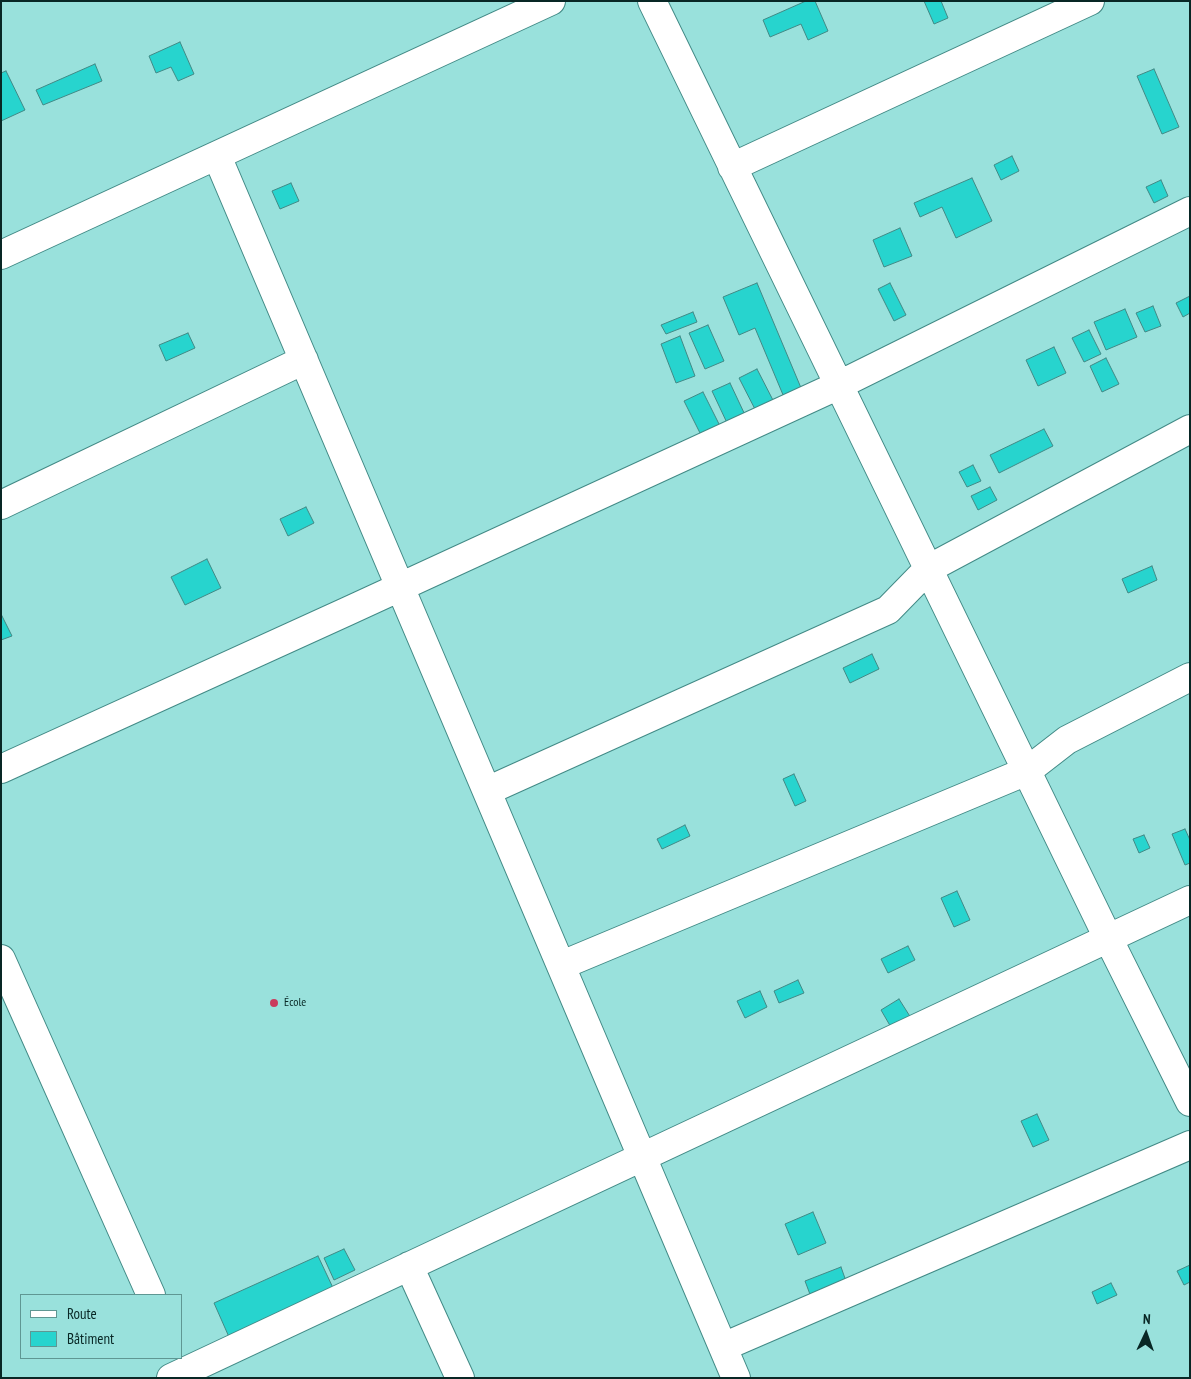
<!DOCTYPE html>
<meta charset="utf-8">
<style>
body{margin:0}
#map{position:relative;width:1191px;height:1379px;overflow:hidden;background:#99e1dc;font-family:"PT Sans Narrow",sans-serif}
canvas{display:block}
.frame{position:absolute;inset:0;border:2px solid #082725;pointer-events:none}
.legend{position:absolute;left:20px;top:1294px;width:162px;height:65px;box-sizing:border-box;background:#99e1dc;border:1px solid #5f9793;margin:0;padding:6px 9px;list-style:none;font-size:15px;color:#082725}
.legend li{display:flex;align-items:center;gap:10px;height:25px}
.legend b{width:25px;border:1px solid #5f9793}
.north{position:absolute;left:1121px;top:1309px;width:50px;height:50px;-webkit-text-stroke:4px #99e1dc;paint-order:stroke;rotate:3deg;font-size:14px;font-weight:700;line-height:20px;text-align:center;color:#082725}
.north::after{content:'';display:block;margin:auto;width:18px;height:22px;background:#082725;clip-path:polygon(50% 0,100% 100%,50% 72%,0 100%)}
</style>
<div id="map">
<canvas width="1191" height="1379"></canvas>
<div class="frame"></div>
<ul class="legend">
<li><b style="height:6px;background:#fff"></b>Route</li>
<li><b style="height:14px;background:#27d4ce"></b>Bâtiment</li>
</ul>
<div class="north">N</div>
</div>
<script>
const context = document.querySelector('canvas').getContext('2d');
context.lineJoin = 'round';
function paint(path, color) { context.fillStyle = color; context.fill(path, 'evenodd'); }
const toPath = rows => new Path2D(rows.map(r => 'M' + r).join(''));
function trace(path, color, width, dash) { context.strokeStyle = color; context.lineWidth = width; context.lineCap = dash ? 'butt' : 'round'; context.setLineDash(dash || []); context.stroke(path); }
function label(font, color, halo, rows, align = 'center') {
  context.font = font + ' "PT Sans Narrow",sans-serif'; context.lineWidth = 5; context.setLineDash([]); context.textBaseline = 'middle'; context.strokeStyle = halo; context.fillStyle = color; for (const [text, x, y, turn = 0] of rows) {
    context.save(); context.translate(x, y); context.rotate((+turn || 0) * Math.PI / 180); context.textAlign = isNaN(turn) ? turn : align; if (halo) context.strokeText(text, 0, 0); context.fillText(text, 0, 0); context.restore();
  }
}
const building = toPath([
 [806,1,815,1,828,31,808,40,801,24,770,37,763,20,806,1],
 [924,1,941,1,948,18,934,24,924,1],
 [180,42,194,74,178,81,171,67,156,73,149,56,180,42],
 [95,64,102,81,43,105,36,90,95,64],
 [1154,69,1179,127,1162,134,1137,76,1154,69],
 [6,71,25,110,1,121,1,73,6,71],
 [1012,156,1019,171,1001,180,994,165,1012,156],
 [972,178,992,221,956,238,942,207,920,217,914,203,972,178],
 [1161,180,1168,196,1154,203,1146,187,1161,180],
 [291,183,299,201,280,209,272,191,291,183],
 [900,228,912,256,884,267,873,240,900,228],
 [757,283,804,395,786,402,755,328,739,335,723,297,757,283],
 [890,283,906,315,894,321,878,289,890,283],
 [1190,296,1190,313,1183,317,1176,303,1190,296],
 [1153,306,1161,326,1145,332,1136,313,1153,306],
 [1125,309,1137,337,1106,350,1094,322,1125,309],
 [693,312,697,322,666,334,661,325,693,312],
 [708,325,724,361,705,369,689,333,708,325],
 [1089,330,1101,354,1084,362,1072,338,1089,330],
 [188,333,195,348,166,361,159,345,188,333],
 [680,336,695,376,676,383,661,344,680,336],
 [1054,347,1066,373,1038,386,1026,360,1054,347],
 [1106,358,1119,384,1102,392,1090,366,1106,358],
 [757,369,776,406,758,415,739,378,757,369],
 [730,383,746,417,728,425,712,391,730,383],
 [703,392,721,428,702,437,684,401,703,392],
 [1044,429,1053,446,999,473,990,455,1044,429],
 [973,465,981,481,967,487,959,472,973,465],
 [990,487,997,500,978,510,971,496,990,487],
 [306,507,314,523,288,536,280,519,306,507],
 [207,559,221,588,185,605,171,577,207,559],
 [1152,566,1157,580,1128,593,1122,579,1152,566],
 [1,614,12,636,1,640,1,614],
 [872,654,879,669,850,683,843,668,872,654],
 [794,774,806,801,795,806,783,779,794,774],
 [685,825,690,836,662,849,657,839,685,825],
 [1185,829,1190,840,1190,863,1185,865,1172,834,1185,829],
 [1144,835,1150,848,1139,853,1133,839,1144,835],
 [957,891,970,920,954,927,941,898,957,891],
 [908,946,915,960,888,973,881,959,908,946],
 [798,980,804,993,779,1003,774,991,798,980],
 [760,991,767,1007,745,1018,737,1001,760,991],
 [899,999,911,1018,892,1029,881,1010,899,999],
 [1037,1114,1049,1140,1033,1147,1021,1121,1037,1114],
 [813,1212,826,1243,798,1255,785,1224,813,1212],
 [344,1249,355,1270,334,1280,324,1258,344,1249],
 [318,1256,334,1290,229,1337,214,1303,318,1256],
 [1190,1265,1190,1282,1184,1285,1177,1271,1190,1265],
 [841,1267,847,1284,811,1297,805,1281,841,1267],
 [1111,1283,1117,1295,1097,1304,1092,1292,1111,1283]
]);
paint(building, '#27d4ce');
trace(building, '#418985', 1);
const minor = toPath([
 [652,1,1108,938,1190,1102],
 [217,156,736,1378],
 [732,167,1090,1],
 [1,255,551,1],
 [1,505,304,360],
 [1,769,348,611,839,385,1190,211],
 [487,791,888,610,928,569,1190,429],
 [1,959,151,1295],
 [562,965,1027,771,1067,740,1190,677],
 [409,1266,460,1378],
 [723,1347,1190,1145],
 [171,1378,1190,900]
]);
trace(minor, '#428a86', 30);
trace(minor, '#fff', 28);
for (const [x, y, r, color] of [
 [274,1003,5,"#ca3b5d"]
]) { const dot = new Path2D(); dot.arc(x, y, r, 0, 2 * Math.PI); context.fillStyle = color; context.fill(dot); trace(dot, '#99e1dc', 2); }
label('12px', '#082725', '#99e1dc', [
 ["École",284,1003]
], 'left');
</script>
